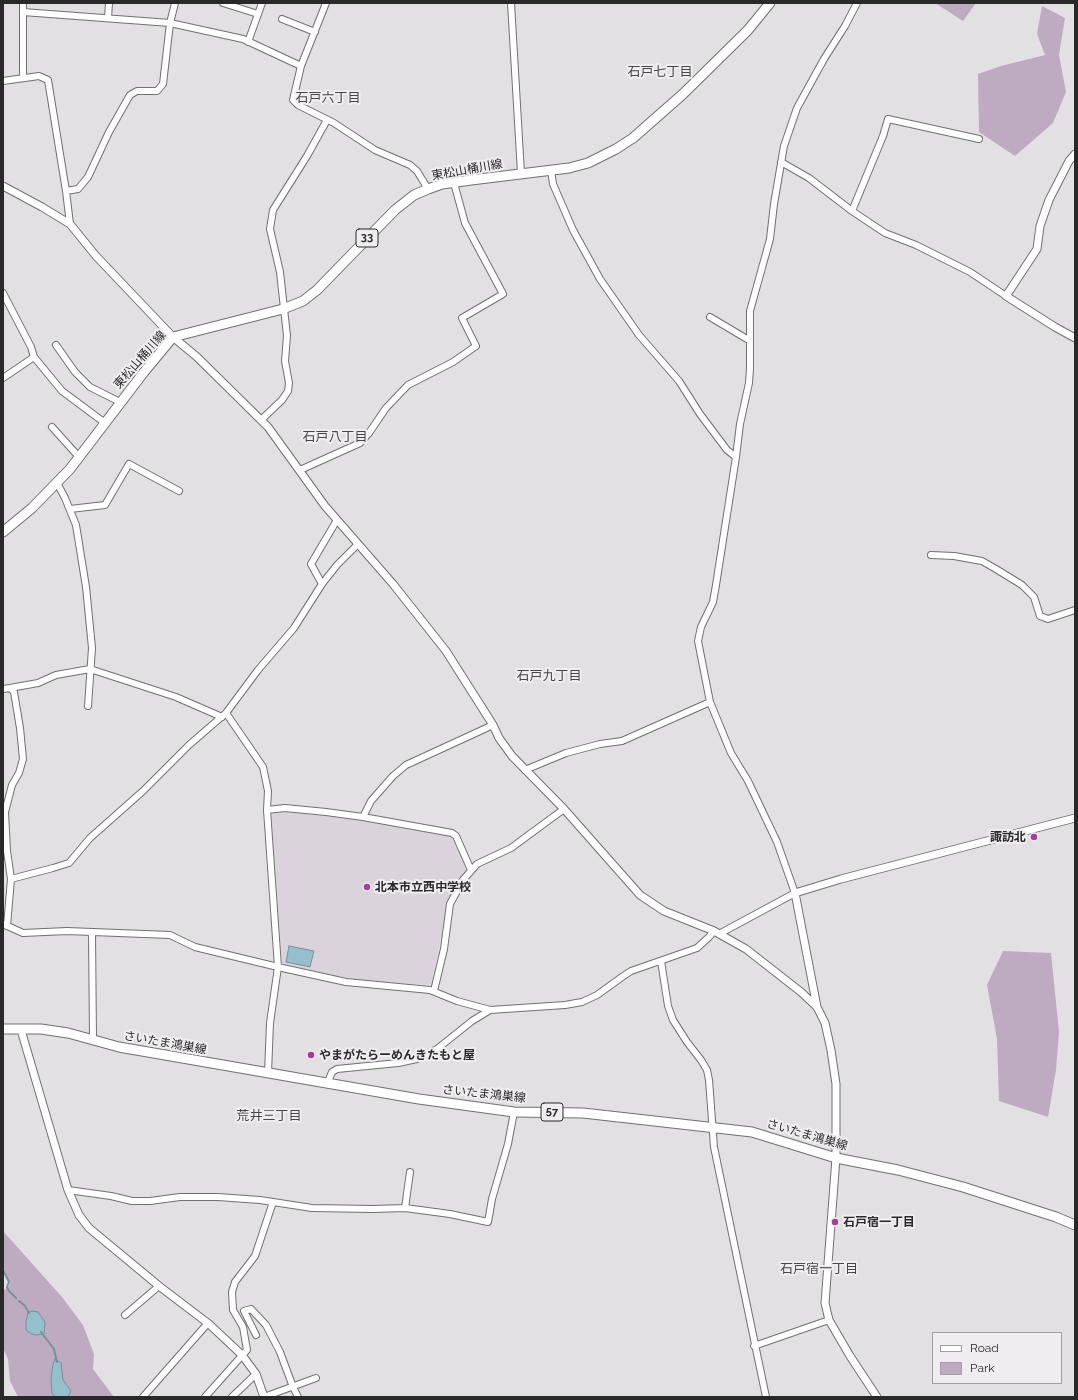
<!DOCTYPE html>
<meta charset="utf-8">
<style>
body{margin:0}
#map{position:relative;width:1078px;height:1400px;overflow:hidden;background:#e3e0e3;font-family:Raleway,sans-serif}
canvas{display:block}
.frame{position:absolute;inset:0;border:4px solid #2a292a;pointer-events:none}
.legend{position:absolute;left:932px;top:1332px;width:130px;height:52px;box-sizing:border-box;background:#f0edf1;border:1px solid #a19fa1;margin:0;padding:5px 7px;list-style:none;font-size:12px;color:#2a292a}
.legend li{display:flex;align-items:center;gap:8px;height:20px}
.legend b{width:20px;border:1px solid #a19fa1}
</style>
<div id="map">
<canvas width="1078" height="1400"></canvas>
<div class="frame"></div>
<ul class="legend">
<li><b style="height:5px;background:#fff"></b>Road</li>
<li><b style="height:11px;background:#beabc1"></b>Park</li>
</ul>
</div>
<script>
const context = document.querySelector('canvas').getContext('2d');
context.lineJoin = 'round';
function paint(path, color) { context.fillStyle = color; context.fill(path, 'evenodd'); }
const toPath = rows => new Path2D(rows.map(r => 'M' + r).join(''));
function trace(path, color, width, dash) { context.strokeStyle = color; context.lineWidth = width; context.lineCap = dash ? 'butt' : 'round'; context.setLineDash(dash || []); context.stroke(path); }
function label(font, color, halo, rows, align = 'center') {
  context.font = font + ' Raleway,"Noto Sans JP",sans-serif'; context.lineWidth = 4; context.setLineDash([]); context.textBaseline = 'middle'; context.strokeStyle = halo; context.fillStyle = color; for (const [text, x, y, turn = 0] of rows) {
    context.save(); context.translate(x, y); context.rotate((+turn || 0) * Math.PI / 180); context.textAlign = isNaN(turn) ? turn : align; if (halo) context.strokeText(text, 0, 0); context.fillText(text, 0, 0); context.restore();
  }
}
paint(toPath([
 [295,812,366,821,453,837,467,869,448,905,431,985,362,981,284,965,282,962,271,817,273,813]
]), '#dbd3dc');
paint(toPath([
 [935,3,976,3,963,21],
 [1042,6,1065,18,1059,55,1066,92,1053,123,1015,156,979,132,978,74,1001,66,1045,55,1037,34],
 [1003,951,1051,953,1059,1032,1056,1070,1048,1117,999,1101,997,1039,987,985],
 [3,1231,62,1297,83,1325,94,1354,93,1369,114,1397,18,1397,10,1381,8,1359,3,1348,3,1291,9,1286,10,1283,3,1268]
]), '#beabc1');
const water = toPath([
 [289,946,314,951,310,967,286,962,289,946],
 [33,1311,38,1312,45,1322,44,1334,35,1335,30,1333,26,1330,26,1322,28,1312,33,1311],
 [55,1359,61,1363,63,1380,71,1391,68,1397,56,1397,52,1394,51,1379,53,1364,55,1359]
]);
paint(water, '#95bfca');
trace(water, '#75929a', 1);
trace(toPath([
 [3,1270,9,1282,7,1287,9,1291,16,1298],
 [19,1301,25,1306,29,1313],
 [41,1332,54,1349,57,1362]
]), '#75929a', 2);
const minor = toPath([
 [23,3,23,78],
 [223,3,258,14],
 [326,3,301,66,293,100,298,105,334,123,375,150,410,165,417,171,428,189],
 [511,3,521,173],
 [23,12,170,23,243,39,301,66],
 [108,18,109,3],
 [282,19,315,32],
 [248,42,262,3],
 [3,81,39,76,48,80,66,191,70,224],
 [781,162,809,178,852,211,885,233,916,245,970,272,1006,296],
 [551,170,553,184,573,230,600,279,639,335,679,381,700,414,727,450,736,457],
 [66,191,78,189,88,177,109,132,130,95,137,91,157,91,163,84,170,23,175,3],
 [852,211,883,136,888,119,979,139],
 [3,293,31,347,34,357],
 [710,317,747,339,750,340],
 [56,345,75,372,90,387,120,402],
 [3,378,34,357,62,391,105,423],
 [261,420,282,400,288,391,289,383,285,361,287,336,280,272,270,229,273,210,307,156,327,120],
 [52,427,79,457],
 [300,470,360,443,369,433,386,408,408,385,453,362,476,346,462,318,503,294,465,223,454,183],
 [57,483,65,498,76,525,86,587,92,648,88,706],
 [70,509,105,505,129,464,179,491],
 [931,555,954,556,982,561,996,569,1022,585,1034,597,1040,616,1048,619,1075,610],
 [322,584,311,564,337,520],
 [10,688,38,683,56,675,90,669,176,697,222,717],
 [3,689,10,688,14,692,20,728,23,759,19,773,12,785,5,812,7,851,11,879,7,926],
 [226,713,263,767,268,791,267,810,278,967,270,1023,268,1073],
 [525,770,566,753,600,744,622,741,710,702],
 [267,810,285,808,326,812,363,817,452,833,456,836,471,870],
 [363,817,371,801,393,776,406,765,493,725],
 [11,879,53,868,69,863,90,838,143,791,189,745,226,713,258,670,294,628,322,584,337,565,358,544],
 [3,924,23,933,67,931,170,935,195,947,278,967,346,982,430,990,457,1001,490,1010,565,1005,582,1002,597,995,622,977,631,971,697,948,709,937,714,931],
 [92,932,93,1040],
 [719,934,795,893,777,842,748,781,731,753,710,702,698,641,701,627,713,602,716,585,736,457,740,424,749,383,750,368,750,311,770,239,774,204,784,146,797,108,824,59,845,26,857,3],
 [661,961,668,1006,673,1020,687,1042,701,1060,707,1070,709,1080,714,1147,766,1397],
 [434,991,444,949,450,904,463,880,477,864,511,848,564,809],
 [327,1084,332,1072,337,1069,398,1063,417,1059,437,1049,472,1021,490,1010],
 [68,1190,111,1196,132,1201,150,1201,180,1197,218,1197,260,1200,312,1208,373,1209,405,1208,450,1214,488,1222,492,1199,508,1144,514,1112],
 [405,1208,410,1172],
 [125,1315,159,1286],
 [256,1335,244,1311,251,1309,266,1325,280,1352,293,1387,298,1397],
 [754,1346,829,1320],
 [143,1397,208,1323],
 [205,1397,247,1350,243,1327,233,1310,232,1292,235,1282,255,1256,273,1202],
 [232,1397,256,1374],
 [264,1397,316,1378]
]);
const tertiary = toPath([
 [1075,154,1069,161,1049,200,1040,226,1037,249,1006,296,1055,327,1075,338],
 [3,186,42,207,70,224,96,256,173,337,197,357,268,427,325,506,393,584,446,651,493,725,499,738,512,756,564,809,640,895,664,911,714,931,746,949,801,992,817,1007,825,1023,831,1050,836,1084,836,1158,825,1303,829,1320,850,1356,877,1397],
 [817,1007,795,893,841,879,1075,818],
 [21,1030,68,1190,79,1215,89,1228,159,1286,209,1324,242,1355,256,1374,264,1397]
]);
const primary = toPath([
 [3,532,32,508,70,469,144,372,173,337,283,309,303,301,317,290,395,210,414,195,428,189,442,184,471,180,569,168,588,163,616,149,633,138,683,94,748,30,770,3],
 [3,1029,41,1029,68,1033,119,1047,419,1099,514,1112,583,1113,752,1132,836,1158,898,1170,963,1187,1056,1217,1075,1225]
]);
trace(minor, '#716f72', 8);
trace(tertiary, '#716f72', 9);
trace(primary, '#716f72', 11);
trace(minor, '#fff', 6);
trace(tertiary, '#fff', 7);
trace(primary, '#fff', 9);
for (const [x, y, r, color] of [
 [1034,837,4,"#a93b99"],
 [367,887,4,"#a93b99"],
 [311,1055,4,"#a93b99"],
 [835,1222,4,"#a93b99"]
]) { const dot = new Path2D(); dot.arc(x, y, r, 0, 2 * Math.PI); context.fillStyle = color; context.fill(dot); trace(dot, '#f0edf1', 1.5); }
for (const [x, y, w] of [
 [367,238,22],
 [552,1112,22]
]) { const box = new Path2D(); box.roundRect(x - w / 2, y - 9, w, 18, 3); context.fillStyle = '#f0edf1'; context.fill(box); trace(box, '#2a292a', 1); }
label('bold 11px', '#2a292a', null, [
 ["33",367,238],
 ["57",552,1112]
]);
label('12px', '#2a292a', '#f0edf1', [
 ["東松山桶川線",467,170,-10],
 ["東松山桶川線",140,360,-49],
 ["さいたま鴻巣線",165,1043,10],
 ["さいたま鴻巣線",484,1094,6],
 ["さいたま鴻巣線",807,1135,16]
]);
label('bold 12px', '#2a292a', '#f0edf1', [
 ["諏訪北",1026,837,"right"],
 ["北本市立西中学校",375,887],
 ["やまがたらーめんきたもと屋",319,1055],
 ["石戸宿一丁目",843,1222]
], 'left');
label('13px', '#494649', '#f0edf1', [
 ["石戸七丁目",660,72],
 ["石戸六丁目",328,98],
 ["石戸八丁目",335,437],
 ["石戸九丁目",549,676],
 ["荒井三丁目",269,1116],
 ["石戸宿一丁目",819,1269]
]);
</script>
